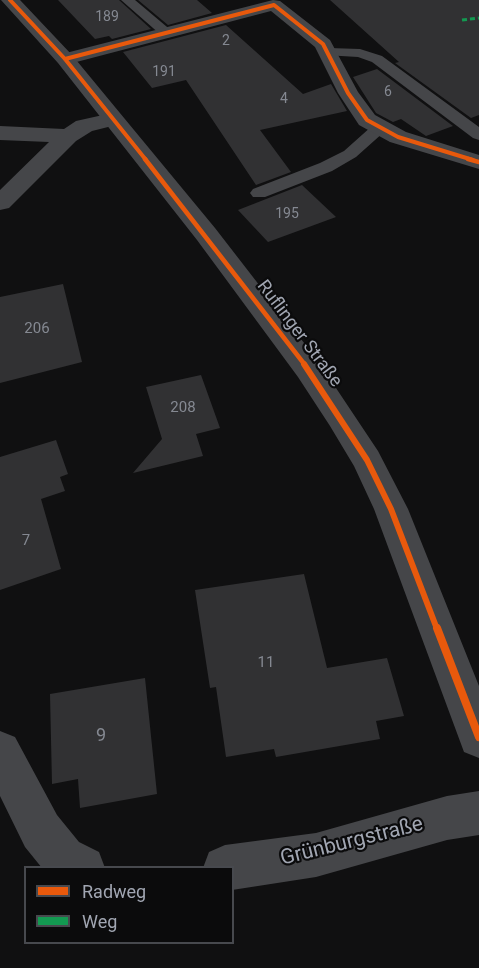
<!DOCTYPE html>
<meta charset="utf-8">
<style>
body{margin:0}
#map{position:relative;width:479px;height:968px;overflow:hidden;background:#101011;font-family:Roboto,sans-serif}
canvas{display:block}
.legend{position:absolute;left:24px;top:866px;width:210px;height:78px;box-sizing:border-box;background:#0b0b0c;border:2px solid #47494e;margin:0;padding:8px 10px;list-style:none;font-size:18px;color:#a1a6b2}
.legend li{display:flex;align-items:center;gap:12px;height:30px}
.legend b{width:30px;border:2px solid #47494e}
</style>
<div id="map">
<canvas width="479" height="968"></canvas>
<ul class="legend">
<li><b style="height:8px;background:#e8590c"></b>Radweg</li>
<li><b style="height:8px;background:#139951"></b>Weg</li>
</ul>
</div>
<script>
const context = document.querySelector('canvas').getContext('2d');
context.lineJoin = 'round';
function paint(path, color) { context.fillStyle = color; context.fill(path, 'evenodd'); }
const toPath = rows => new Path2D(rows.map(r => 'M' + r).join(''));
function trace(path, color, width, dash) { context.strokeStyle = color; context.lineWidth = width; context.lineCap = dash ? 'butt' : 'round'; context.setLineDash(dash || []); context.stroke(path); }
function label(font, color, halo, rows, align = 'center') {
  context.font = font + ' Roboto,sans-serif'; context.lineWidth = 4.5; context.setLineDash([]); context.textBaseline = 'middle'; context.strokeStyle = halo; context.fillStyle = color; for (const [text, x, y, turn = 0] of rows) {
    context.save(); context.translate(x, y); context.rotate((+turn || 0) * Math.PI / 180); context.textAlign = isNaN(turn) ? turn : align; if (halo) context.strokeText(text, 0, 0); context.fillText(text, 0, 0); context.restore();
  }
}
paint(toPath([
 [58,0,119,0,151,29,112,39,109,36,95,39],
 [138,0,197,0,212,13,168,25],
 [330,0,479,0,479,115,471,118,395,63,399,62],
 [226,25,303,94,331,84,347,111,260,130,291,172,256,185,186,80,152,88,123,52],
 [377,69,453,126,426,136,401,119,393,122,376,113,353,77],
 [302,185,336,217,268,242,238,210],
 [63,284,82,362,0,383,0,297],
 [201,375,220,428,196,434,203,456,133,473,162,439,146,387],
 [56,440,68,474,60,477,65,491,41,499,61,569,0,590,0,457],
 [304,574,327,668,387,658,404,716,376,721,380,739,276,757,274,749,226,757,216,687,210,688,195,590],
 [145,678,157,794,80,808,78,779,52,784,50,694]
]), '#313133');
paint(toPath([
 [121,0,135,0,173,32,171,35,161,35,121,0],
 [329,48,360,49,382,56,479,127,479,140,473,138,372,62,358,57,324,55,324,49,329,48],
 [378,124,384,126,386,129,384,132,356,157,332,171,265,197,253,197,250,193,253,189,320,163,344,151,372,126,378,124]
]), '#454649');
paint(toPath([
 [273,0,280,1,330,40,358,92,375,115,406,132,479,155,479,169,390,142,359,125,338,93,315,47,271,11,65,65,55,59,58,55,273,0],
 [112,113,120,114,123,119,120,124,92,131,76,141,9,208,0,210,0,190,49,142,0,140,0,126,64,129,76,121,112,113],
 [0,731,15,737,57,815,79,842,99,852,105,868,42,868,25,847,0,796,0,731],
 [479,791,479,835,447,840,316,877,232,890,232,868,203,868,209,852,225,845,316,833,447,796,479,791]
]), '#454649');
paint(toPath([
 [1,0,20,0,72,55,215,228,318,361,378,451,408,509,479,686,479,758,464,752,374,509,354,466,330,426,298,377,197,240,58,63,1,0]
]), '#454649');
trace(toPath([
 [462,20,479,18]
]), '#139951', 3, [5, 3]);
trace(toPath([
 [10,0,65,59,146,160],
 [65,59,274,5,323,44,348,93,367,120,398,137,473,160]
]), '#e8590c', 4);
trace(toPath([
 [145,159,305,365],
 [468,159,479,162]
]), '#e8590c', 4.5);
trace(toPath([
 [304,364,367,460,391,509,437,629]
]), '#e8590c', 6);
trace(toPath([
 [437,628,479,737]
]), '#e8590c', 8);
label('14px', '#858992', null, [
 ["189",107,17],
 ["2",226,41],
 ["191",164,72],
 ["6",388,92],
 ["4",284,99],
 ["195",287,214]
]);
label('15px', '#858992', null, [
 ["206",37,329],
 ["208",183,408],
 ["7",26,541],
 ["11",266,663]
]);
label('18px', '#a1a6b2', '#0b0b0c', [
 ["Ruflinger Straße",299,334,53]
]);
label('18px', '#858992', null, [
 ["9",101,736]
]);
label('21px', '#a1a6b2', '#0b0b0c', [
 ["Grünburgstraße",352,842,-14]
]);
</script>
